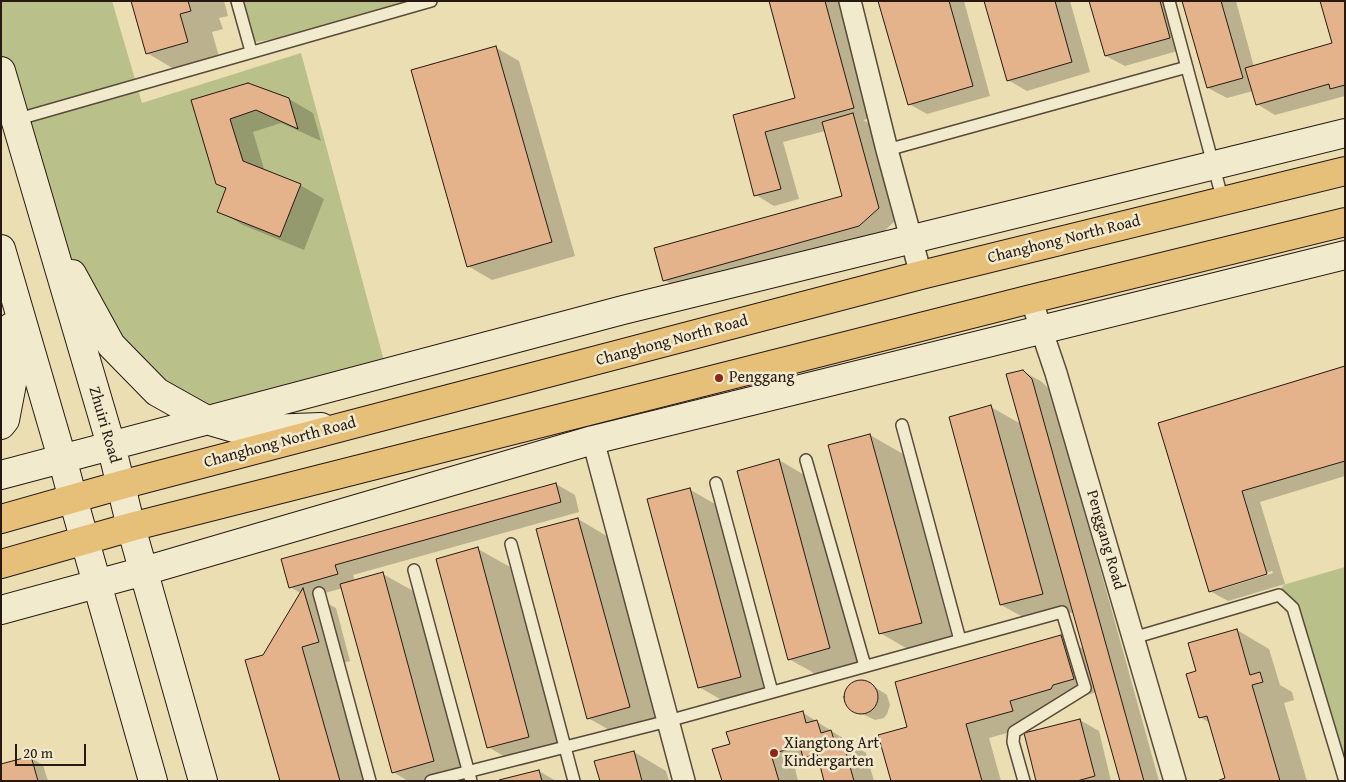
<!DOCTYPE html>
<style>
body{margin:0}
#map{position:relative;width:1346px;height:782px;overflow:hidden;background:#ebdeb2;font-family:"Gentium Book Plus",serif}
canvas{display:block}
.frame{position:absolute;inset:0;border:2px solid #271912;pointer-events:none}
.scale{position:absolute;left:15px;top:744px;width:71px;height:22px;box-sizing:border-box;border:2px solid #271912;border-top:0;padding-left:6px;font-size:15px;line-height:18px;white-space:nowrap;color:#271912;-webkit-text-stroke:4px #f2eacd;paint-order:stroke}
</style>
<div id="map">
<canvas width="1346" height="782"></canvas>
<div class="frame"></div>
<div class="scale">20 m</div>
</div>
<script>
const context = document.querySelector('canvas').getContext('2d');
context.lineJoin = 'round';
function paint(path, color) { context.fillStyle = color; context.fill(path, 'evenodd'); }
const toPath = rows => new Path2D(rows.map(r => 'M' + r).join(''));
function trace(path, color, width, dash) { context.strokeStyle = color; context.lineWidth = width; context.lineCap = dash ? 'butt' : 'round'; context.setLineDash(dash || []); context.stroke(path); }
function label(font, color, halo, rows, align = 'center') {
  context.font = font + ' "Gentium Book Plus",serif'; context.lineWidth = 5; context.setLineDash([]); context.textBaseline = 'middle'; context.strokeStyle = halo; context.fillStyle = color; for (const [text, x, y, turn = 0] of rows) {
    context.save(); context.translate(x, y); context.rotate((+turn || 0) * Math.PI / 180); context.textAlign = isNaN(turn) ? turn : align; if (halo) context.strokeText(text, 0, 0); context.fillText(text, 0, 0); context.restore();
  }
}
paint(toPath([
 [1,1,112,1,142,103,301,53,387,372,207,420,157,392,47,229,1,71],
 [237,1,431,1,320,32,249,43],
 [1345,567,1345,781,1293,608,1279,595,1283,585]
]), '#bac08a');
paint(toPath([
 [132,1,224,1,228,16,219,18,223,29,212,32,220,60,179,72,147,53],
 [770,1,840,1,872,118,863,120,872,125,898,218,878,237,683,290,664,280,844,197,825,131,783,142,799,199,774,206,756,195,734,116,796,99],
 [880,1,964,1,990,96,927,114,909,104],
 [986,1,1070,1,1090,72,1027,91,1008,80],
 [1091,1,1175,1,1188,48,1125,66,1106,56],
 [1184,1,1236,1,1254,67,1334,44,1345,1,1345,96,1275,115,1257,104,1253,91,1227,98,1208,88],
 [495,47,519,61,575,256,492,280,468,266],
 [289,99,313,113,321,141,281,123,253,132,265,172,300,185,324,199,304,250,243,225,219,211,227,189,218,184,193,101],
 [1345,368,1345,476,1260,502,1285,584,1228,601,1210,591,1159,423],
 [1272,571,1273,573,1222,589,1222,586],
 [1023,371,1042,382,1051,391,1159,781,1122,781,1097,692,1077,698,1075,702,1033,714,1036,725,989,738,1001,781,892,781,909,728,1061,636,1085,650,1074,612,1034,623,1001,605,991,407,1021,424],
 [870,435,903,454,953,641,913,652,880,633,829,446],
 [779,460,811,479,862,666,821,677,789,659],
 [556,484,575,495,579,512,353,575,355,581,383,574,415,592,466,779,461,781,408,781,393,772,343,588,314,596,336,608,350,661,333,666,367,781,281,781,264,656,302,594,290,587,283,560],
 [689,489,722,508,772,695,732,706,699,687],
 [578,519,610,538,661,725,620,736,588,718],
 [478,549,510,567,561,755,521,766,488,747],
 [1237,630,1269,649,1280,685,1292,692,1294,700,1284,703,1307,781,1219,781,1227,778,1211,724,1200,717,1198,672],
 [859,682,870,684,887,695,890,705,887,714,884,718,875,720,852,709,847,701,847,691,850,686],
 [802,712,866,753,874,781,825,781,822,767,813,762,795,768,798,781,723,781,731,745],
 [1080,720,1099,731,1111,781,1037,781],
 [634,752,666,771,669,781,601,781],
 [31,758,43,765,48,781,1,781],
 [539,771,556,781,502,781]
]), '#0003');
const building = toPath([
 [131,1,188,1,191,11,180,14,188,42,146,54,131,1],
 [769,1,825,1,854,108,765,132,781,189,754,196,733,115,795,98,769,1],
 [878,1,949,1,973,86,908,105,878,1],
 [984,1,1055,1,1072,62,1007,81,984,1],
 [1089,1,1160,1,1170,38,1105,56,1089,1],
 [1182,1,1221,1,1243,78,1207,88,1182,1],
 [1320,1,1345,1,1345,85,1330,89,1329,84,1256,105,1245,68,1332,43,1320,1],
 [496,46,552,242,467,267,411,70,496,46],
 [248,83,289,98,298,129,256,110,230,119,243,161,301,184,280,237,217,212,226,188,216,184,191,100,248,83],
 [853,113,879,208,859,226,663,281,654,248,842,196,822,122,853,113],
 [1345,366,1345,461,1242,491,1267,574,1209,592,1158,423,1345,366],
 [1023,370,1032,379,1144,781,1120,781,1006,374,1023,370],
 [991,405,1043,594,1000,605,949,417,991,405],
 [870,434,922,623,879,634,828,445,870,434],
 [779,459,830,648,788,660,737,471,779,459],
 [556,483,561,502,335,565,338,574,289,588,281,559,556,483],
 [690,488,741,677,698,688,647,499,690,488],
 [578,518,630,707,587,719,536,529,578,518],
 [478,547,529,737,487,748,436,559,478,547],
 [383,572,434,761,392,773,340,584,383,572],
 [303,588,319,642,302,647,340,781,280,781,245,660,263,655,303,588],
 [1237,629,1250,675,1260,672,1263,682,1252,685,1280,781,1217,781,1225,778,1207,716,1199,718,1186,674,1196,671,1188,643,1237,629],
 [1061,635,1074,679,1053,685,1051,689,1010,701,1013,711,966,724,982,781,891,781,878,735,907,727,895,682,1061,635],
 '844 697a17 17 0 1 1 34 0a17 17 0 1 1-34 0Z',
 [803,711,806,723,817,720,821,733,831,730,834,740,842,738,854,781,824,781,817,754,803,758,800,746,771,754,779,781,722,781,712,749,730,744,726,732,803,711],
 [1080,719,1095,776,1077,781,1036,781,1024,733,1080,719],
 [634,751,642,781,600,781,594,761,634,751],
 [31,756,38,781,1,781,1,764,31,756],
 [539,770,542,781,499,781,499,780,539,770]
]);
paint(building, '#e4b38c');
trace(building, '#271912', 1);
const lane = toPath([
 [237,1,251,51],
 [1169,1,1223,201],
 [15,120,431,1],
 [887,150,1187,67],
 [902,425,960,640],
 [806,460,865,666],
 [716,483,772,692],
 [511,544,574,781],
 [414,570,471,781],
 [319,593,370,781],
 [1133,638,1279,595,1293,608,1345,781],
 [431,781,668,721,1062,612,1085,688,1014,732,1013,742,1024,781]
]);
const street = toPath([
 [850,1,887,150,921,275],
 [1031,299,1056,373,1175,781],
 [593,440,684,781]
]);
const secondary = toPath([
 [1,71,111,445,131,527,203,781],
 [1,249,62,458,73,499,153,781],
 [72,274,111,345,157,392,207,420,241,430,321,427],
 [1,425,5,420,16,363,11,327],
 [1,475,623,310,1345,133],
 [1,610,144,571,593,440,1345,255]
]);
const highway = toPath([
 [1,519,121,485,921,275,1345,171],
 [1,564,131,527,1031,299,1345,222]
]);
trace(lane, '#584a3a', 14);
trace(street, '#584a3a', 24);
trace(secondary, '#271912', 30);
trace(highway, '#271912', 30);
trace(lane, '#f2eacd', 11);
trace(street, '#f2eacd', 21);
trace(secondary, '#f2eacd', 28);
trace(highway, '#e6bf79', 28);
for (const [x, y, r, color] of [
 [719,378,5,"#8f2418"],
 [774,753,5,"#8f2418"]
]) { const dot = new Path2D(); dot.arc(x, y, r, 0, 2 * Math.PI); context.fillStyle = color; context.fill(dot); trace(dot, '#f2eacd', 2); }
label('16px', '#271912', '#f2eacd', [
 ["Changhong North Road",1064,240,-14],
 ["Changhong North Road",672,341,-15],
 ["Zhuiri Road",104,425,74],
 ["Changhong North Road",280,443,-15],
 ["Penggang Road",1105,540,74]
]);
label('16px', '#271912', '#f2eacd', [
 ["Penggang",729,378],
 ["Xiangtong Art",784,744],
 ["Kindergarten",784,762]
], 'left');
</script>
